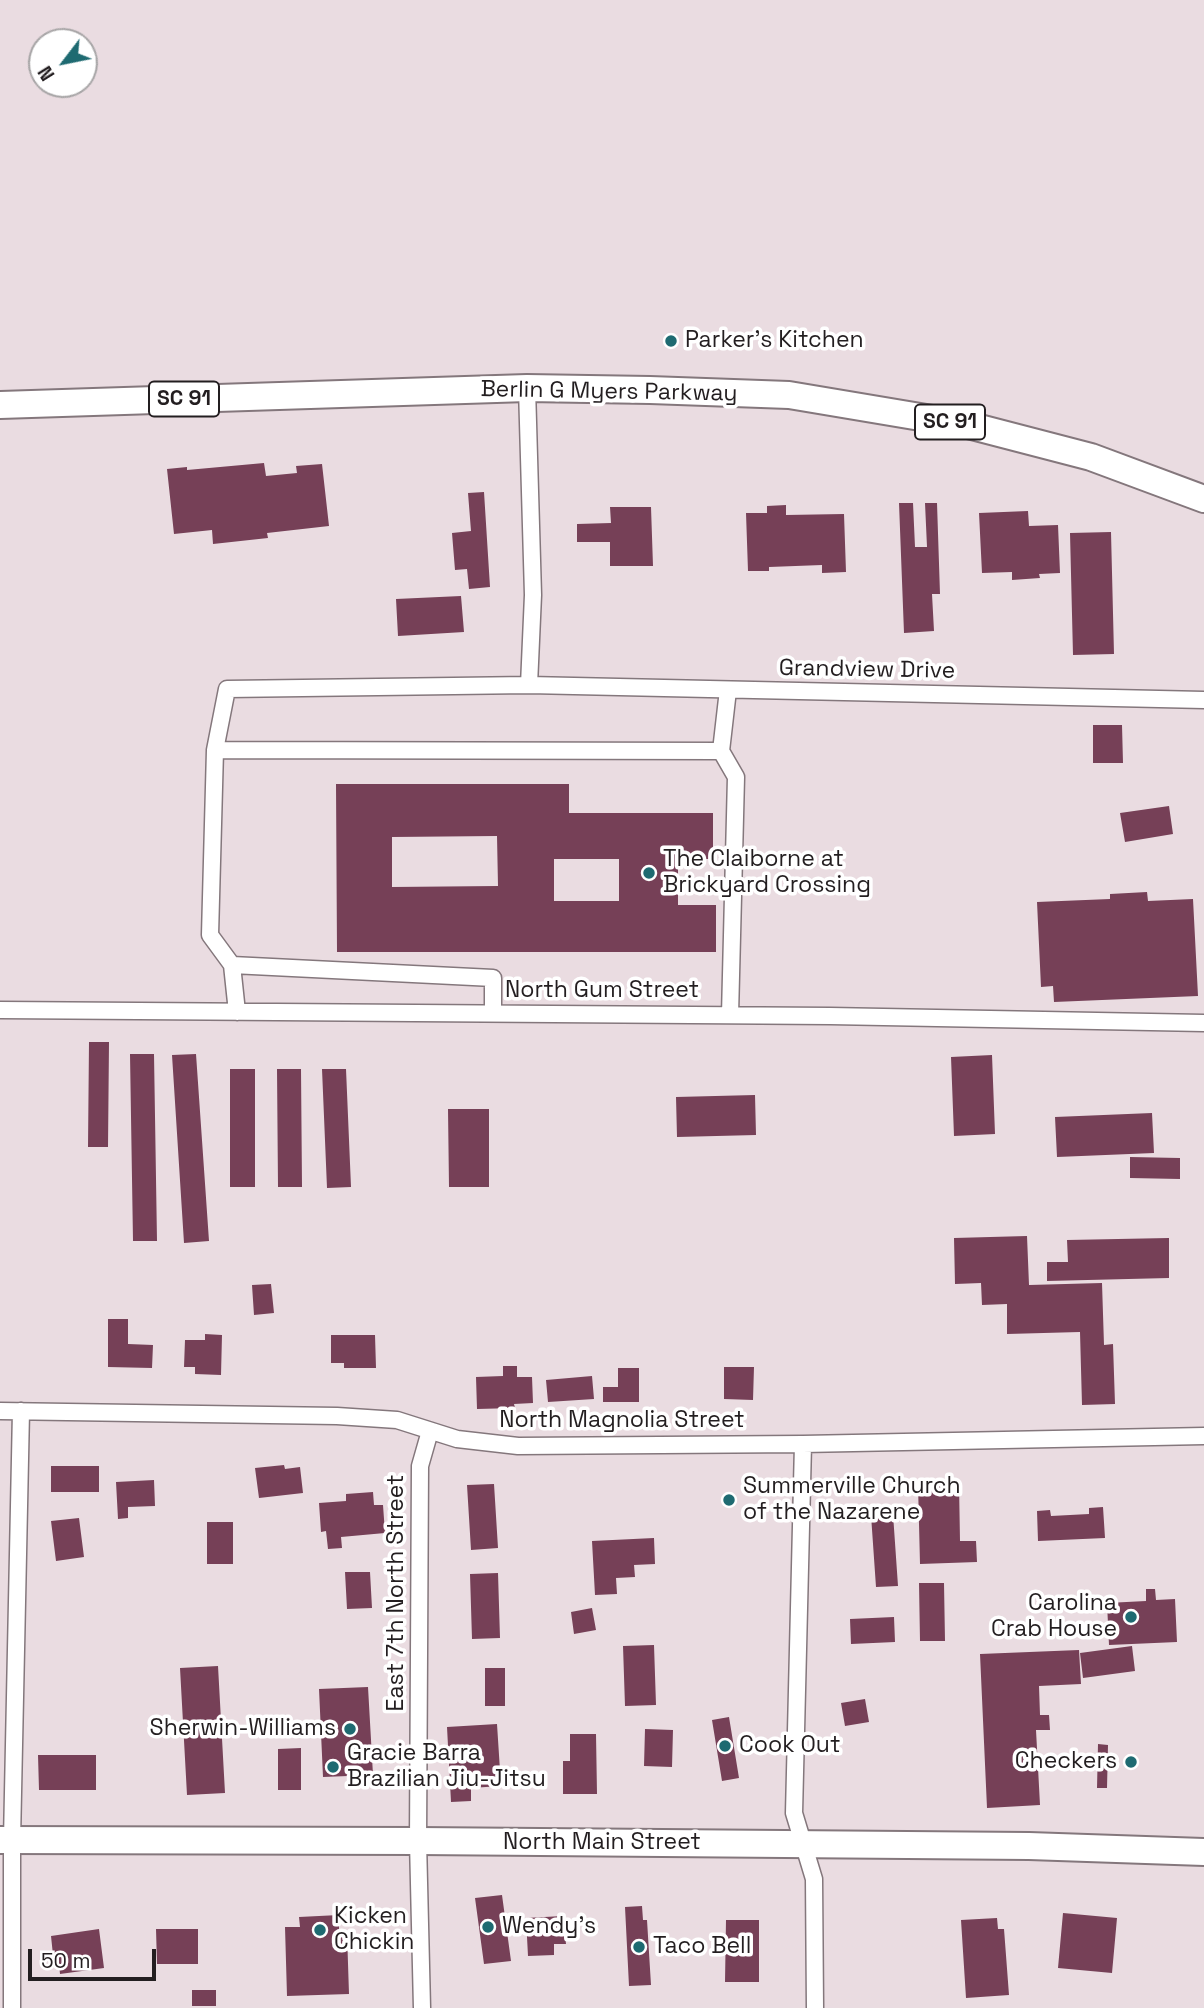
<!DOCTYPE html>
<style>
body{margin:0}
#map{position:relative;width:1204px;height:2008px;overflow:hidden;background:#eadce1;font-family:"Space Grotesk",sans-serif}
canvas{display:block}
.north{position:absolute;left:28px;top:28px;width:70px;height:70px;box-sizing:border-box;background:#fff;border:2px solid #a7a5a6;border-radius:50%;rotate:238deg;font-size:19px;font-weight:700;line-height:28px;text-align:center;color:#231e20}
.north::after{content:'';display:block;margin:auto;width:24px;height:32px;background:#1e6a71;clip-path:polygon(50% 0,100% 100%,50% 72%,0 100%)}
.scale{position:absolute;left:28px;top:1949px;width:128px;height:32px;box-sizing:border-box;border:4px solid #231e20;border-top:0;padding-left:9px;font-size:21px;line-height:24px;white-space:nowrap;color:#231e20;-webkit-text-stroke:5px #fff;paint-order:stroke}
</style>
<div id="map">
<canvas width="1204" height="2008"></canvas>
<div class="north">N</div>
<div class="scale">50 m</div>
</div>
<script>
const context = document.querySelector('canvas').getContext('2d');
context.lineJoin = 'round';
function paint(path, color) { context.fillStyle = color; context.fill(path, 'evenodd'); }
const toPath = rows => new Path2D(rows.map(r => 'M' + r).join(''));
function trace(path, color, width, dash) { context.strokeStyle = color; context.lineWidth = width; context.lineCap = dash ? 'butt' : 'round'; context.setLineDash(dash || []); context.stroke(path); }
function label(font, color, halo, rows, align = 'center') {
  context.font = font + ' "Space Grotesk",sans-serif'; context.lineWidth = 7; context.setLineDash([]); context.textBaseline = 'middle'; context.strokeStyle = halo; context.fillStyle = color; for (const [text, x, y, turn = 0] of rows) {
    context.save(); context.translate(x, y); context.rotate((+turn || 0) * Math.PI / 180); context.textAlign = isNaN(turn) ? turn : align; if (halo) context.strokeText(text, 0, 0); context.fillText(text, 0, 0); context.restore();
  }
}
paint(toPath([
 [264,463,266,476,297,473,296,466,322,464,329,526,267,533,268,538,213,544,212,530,174,534,167,469,187,467,187,470],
 [484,492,490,587,469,589,467,569,455,570,452,533,471,531,468,493],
 [899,503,913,503,915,547,927,547,925,503,937,503,940,594,932,594,934,631,904,633],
 [786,505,786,515,844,514,846,572,822,573,822,565,769,567,769,571,748,571,746,513,767,513,767,506],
 [610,507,651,507,653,566,610,566,610,542,577,542,577,524,611,523],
 [1028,511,1029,526,1058,525,1060,573,1039,574,1040,578,1012,580,1012,572,982,573,979,513],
 [1111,532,1114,654,1073,655,1070,533],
 [461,596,464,632,398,636,396,599],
 [1093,725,1122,725,1123,763,1093,763],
 [336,784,569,784,569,813,713,813,713,859,678,859,678,905,716,905,716,952,337,952],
 [497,836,498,886,392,887,392,837],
 [554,859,619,859,619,901,554,901],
 [1169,806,1173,834,1125,842,1120,813],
 [1147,892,1148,901,1193,899,1198,996,1054,1002,1053,986,1041,987,1037,902,1110,899,1110,894],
 [89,1042,109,1042,108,1147,88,1147],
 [130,1054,154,1054,157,1241,133,1241],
 [196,1054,209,1241,184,1243,172,1055],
 [992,1055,995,1134,954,1136,951,1057],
 [230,1069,255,1069,255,1187,230,1187],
 [277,1069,301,1069,302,1187,278,1187],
 [322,1069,346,1069,351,1187,327,1188],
 [755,1095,756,1135,677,1137,676,1097],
 [448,1109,489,1109,489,1187,449,1187],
 [1152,1113,1154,1153,1057,1157,1055,1117],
 [1130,1157,1180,1158,1180,1179,1130,1178],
 [1027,1236,1029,1285,1102,1283,1104,1345,1113,1344,1115,1404,1082,1405,1080,1332,1007,1334,1007,1304,982,1305,981,1283,955,1284,954,1238],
 [1169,1238,1169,1278,1047,1281,1047,1262,1068,1262,1067,1240],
 [271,1284,274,1313,254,1315,252,1285],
 [108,1319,128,1319,128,1344,153,1345,152,1368,108,1367],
 [205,1334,222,1335,221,1375,195,1374,195,1367,184,1367,185,1340,205,1340],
 [331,1335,375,1335,376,1368,344,1368,344,1363,331,1363],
 [503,1366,517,1366,517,1377,532,1377,533,1403,514,1404,515,1408,477,1409,476,1377,503,1376],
 [724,1367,754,1367,753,1400,724,1399],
 [618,1368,639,1368,639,1402,603,1402,603,1387,618,1387],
 [592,1376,594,1399,548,1402,546,1380],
 [284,1465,285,1469,300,1467,303,1493,259,1498,255,1468],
 [51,1466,99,1466,99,1492,51,1492],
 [154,1480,155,1506,128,1507,128,1518,118,1519,116,1482],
 [959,1483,960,1541,976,1541,977,1562,920,1564,918,1484],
 [494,1484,498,1548,471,1550,467,1485],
 [373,1492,374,1505,383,1505,385,1533,341,1537,342,1548,328,1549,326,1531,321,1532,319,1503,346,1501,346,1494],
 [1103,1507,1105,1538,1038,1541,1037,1511,1050,1510,1051,1516,1089,1514,1089,1508],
 [893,1514,898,1586,876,1587,871,1515],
 [79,1518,84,1557,56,1561,51,1521],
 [207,1522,233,1522,233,1564,207,1564],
 [654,1538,655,1564,634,1565,635,1577,616,1578,617,1594,595,1595,592,1541],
 [345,1572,370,1572,372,1608,347,1609],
 [498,1573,500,1638,472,1639,470,1574],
 [919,1583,944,1583,945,1641,920,1641],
 [1146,1589,1155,1589,1156,1600,1175,1599,1177,1642,1109,1645,1107,1603,1146,1601],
 [592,1608,596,1630,574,1634,571,1612],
 [894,1617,895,1642,851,1644,850,1619],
 [654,1645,656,1705,625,1706,623,1646],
 [1132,1646,1135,1671,1083,1678,1080,1653],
 [1079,1650,1081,1684,1039,1686,1040,1715,1049,1715,1050,1730,1036,1730,1040,1805,987,1808,980,1654],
 [218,1666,225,1793,187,1795,180,1668],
 [485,1668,505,1668,505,1706,485,1706],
 [368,1687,373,1775,323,1777,319,1689],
 [865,1699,869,1722,845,1726,841,1703],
 [729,1717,739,1778,722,1781,712,1720],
 [497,1724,501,1786,471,1788,471,1801,451,1802,447,1727],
 [645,1729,673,1730,672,1767,644,1766],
 [570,1734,596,1734,597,1794,563,1794,563,1761,570,1761],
 [1098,1744,1108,1745,1107,1788,1097,1788],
 [301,1748,301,1790,278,1790,278,1749],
 [38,1755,96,1755,96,1790,39,1790],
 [502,1895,511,1961,484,1964,475,1898],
 [642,1906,643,1920,647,1920,651,1985,629,1986,625,1907],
 [1063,1913,1117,1918,1112,1973,1058,1968],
 [339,1915,339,1933,347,1933,349,1994,287,1996,285,1927,300,1927,299,1917],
 [563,1916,566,1944,554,1944,554,1955,528,1956,526,1918],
 [997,1918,998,1929,1004,1929,1009,1995,966,1998,961,1920],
 [726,1920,759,1920,759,1982,725,1982],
 [99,1929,104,1968,60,1974,58,1954,53,1955,51,1936],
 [156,1929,198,1929,198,1964,157,1964],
 [192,1990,216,1990,216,2006,192,2006]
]), '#764057');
const minor = toPath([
 [527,388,533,595,529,685,1204,700],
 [529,685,227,689,215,750,721,751],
 [728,690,721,751,736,777,730,1015],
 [215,750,210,935,232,965,237,1012],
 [232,965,493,978,493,1013],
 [0,1010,830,1016,1204,1023],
 [0,1411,337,1416,397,1420,457,1439,518,1446,803,1444,1204,1436],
 [803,1444,794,1813,814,1879,815,2008],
 [12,2008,12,1840,21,1411],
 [422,2008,418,1841,420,1466,430,1431]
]);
const primary = toPath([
 [0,405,527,388,650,390,789,395,968,425,1091,457,1204,499],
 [0,1840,418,1841,1029,1846,1204,1852]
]);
trace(minor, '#84777c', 19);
trace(primary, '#84777c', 30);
trace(minor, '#fff', 16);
trace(primary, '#fff', 26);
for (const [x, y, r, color] of [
 [671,341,7,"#1e6a71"],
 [649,873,7,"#1e6a71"],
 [729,1500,7,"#1e6a71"],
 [1131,1617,7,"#1e6a71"],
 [350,1729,7,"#1e6a71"],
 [725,1746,7,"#1e6a71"],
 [1131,1762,7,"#1e6a71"],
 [333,1767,7,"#1e6a71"],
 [488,1927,7,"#1e6a71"],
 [320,1930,7,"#1e6a71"],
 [639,1947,7,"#1e6a71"]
]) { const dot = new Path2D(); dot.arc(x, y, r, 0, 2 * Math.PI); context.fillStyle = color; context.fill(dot); trace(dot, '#fff', 2.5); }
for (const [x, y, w] of [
 [184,399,70],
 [950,422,70]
]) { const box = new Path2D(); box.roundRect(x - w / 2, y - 17.5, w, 35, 5); context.fillStyle = '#fff'; context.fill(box); trace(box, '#231e20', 2); }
label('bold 21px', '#231e20', null, [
 ["SC 91",184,399],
 ["SC 91",950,422]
]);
label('23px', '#231e20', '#fff', [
 ["Parker's Kitchen",685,341],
 ["The Claiborne at",663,860],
 ["Brickyard Crossing",663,886],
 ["Summerville Church",743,1487],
 ["of the Nazarene",743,1513],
 ["Carolina",1117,1604,"right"],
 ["Crab House",1117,1630,"right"],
 ["Sherwin-Williams",336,1729,"right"],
 ["Cook Out",739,1746],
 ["Gracie Barra",347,1754],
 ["Brazilian Jiu-Jitsu",347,1780],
 ["Checkers",1117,1762,"right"],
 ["Kicken",334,1917],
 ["Chickin",334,1943],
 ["Wendy's",502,1927],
 ["Taco Bell",653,1947]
], 'left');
label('23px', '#231e20', '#fff', [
 ["Berlin G Myers Parkway",609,392,1],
 ["Grandview Drive",867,670,1],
 ["North Gum Street",602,991],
 ["North Magnolia Street",622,1421],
 ["East 7th North Street",397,1593,-90],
 ["North Main Street",602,1843]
]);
</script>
